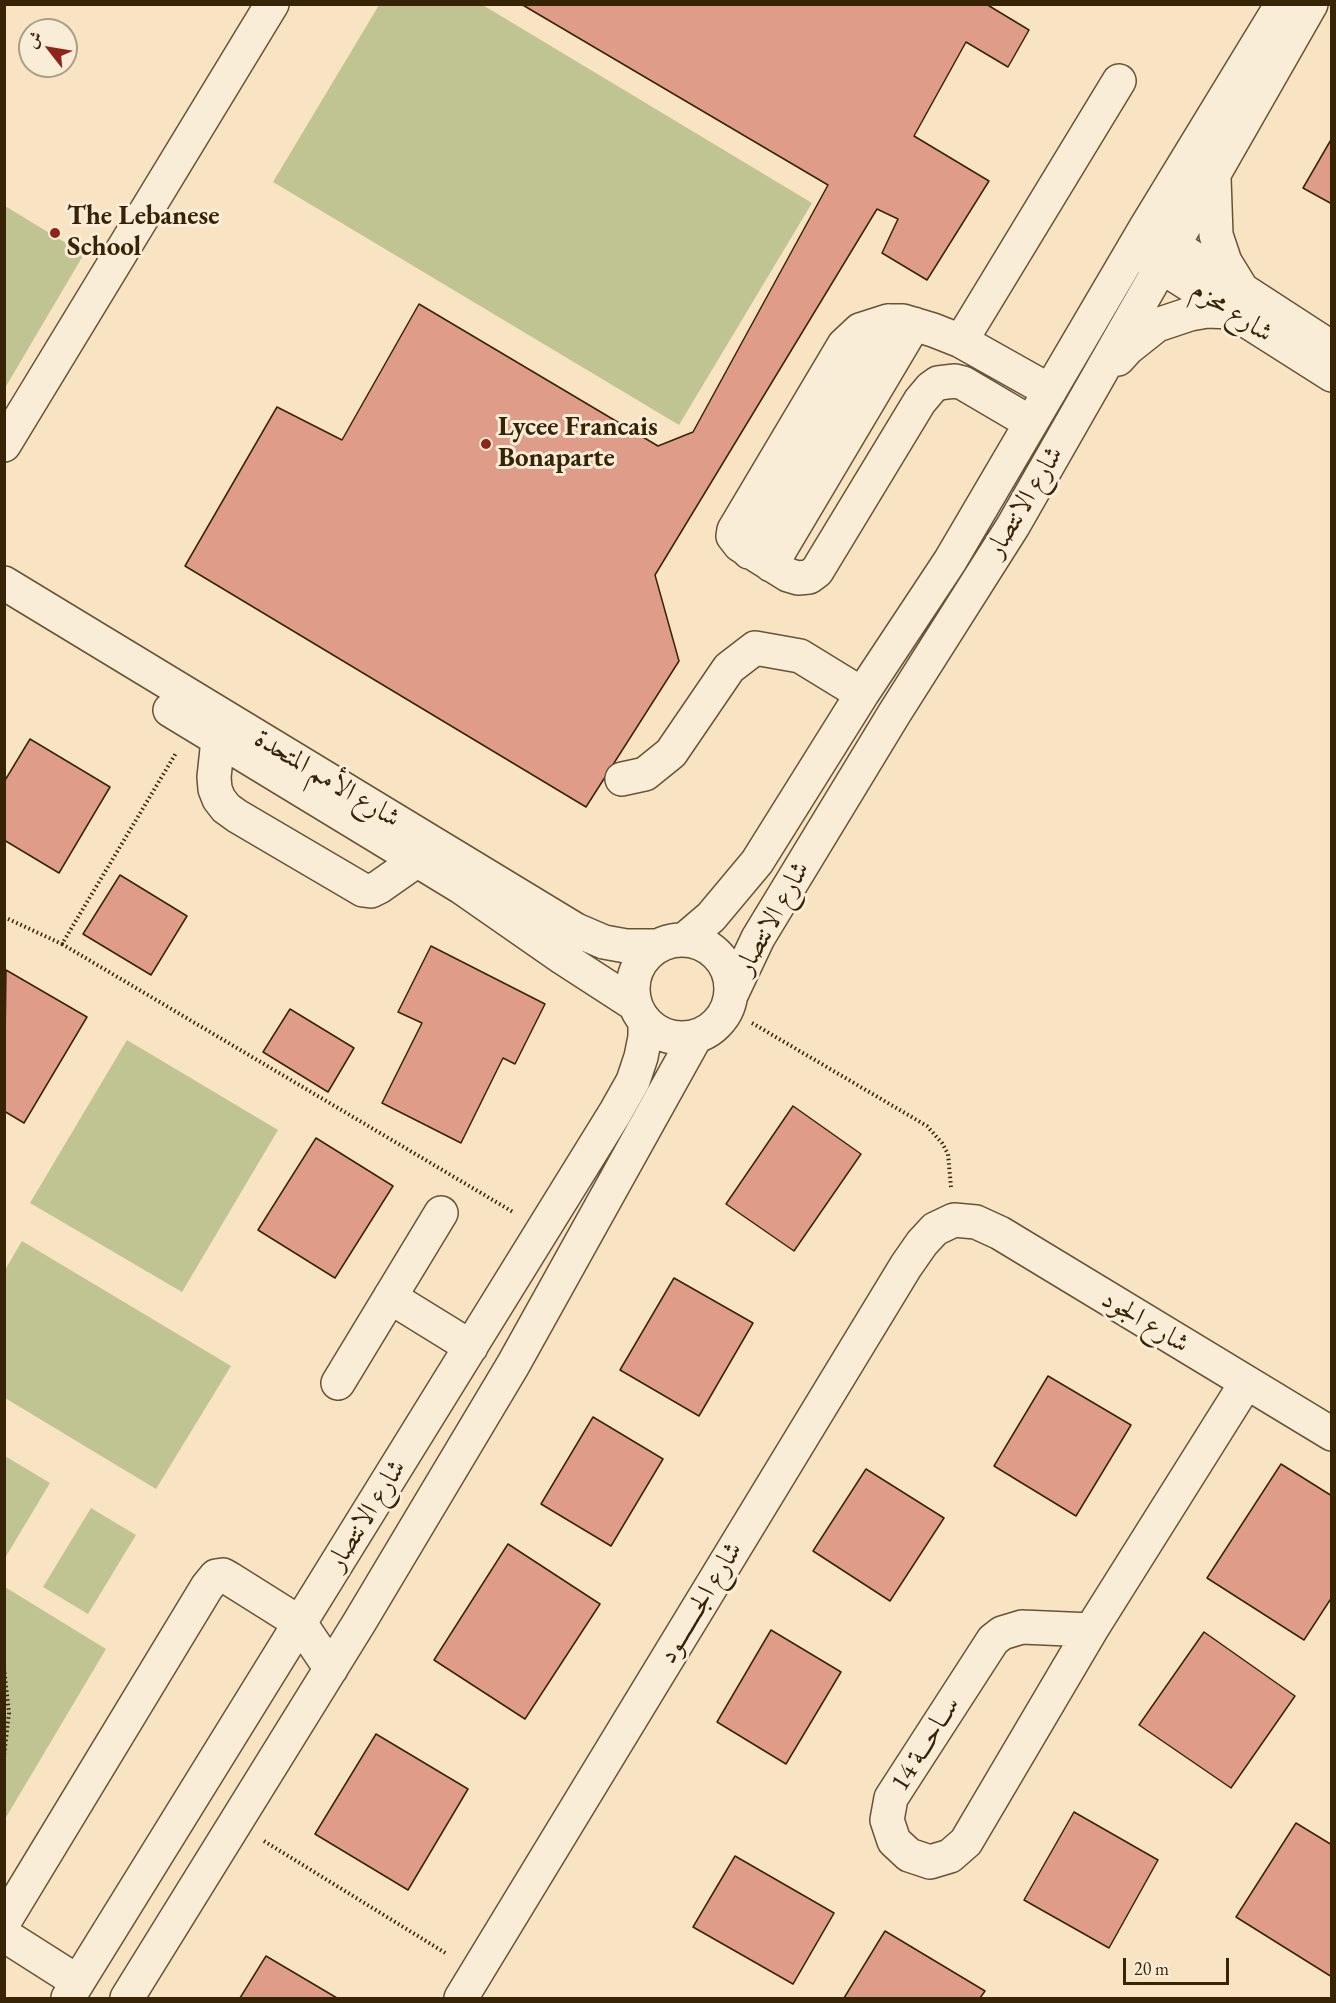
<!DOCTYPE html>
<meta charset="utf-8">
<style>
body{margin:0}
#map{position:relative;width:1336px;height:2003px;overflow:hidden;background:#f8e4c3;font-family:"EB Garamond",Amiri,serif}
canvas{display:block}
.frame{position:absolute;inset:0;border:6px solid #372407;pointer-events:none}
.north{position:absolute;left:18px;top:18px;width:60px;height:60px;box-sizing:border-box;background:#faedd8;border:2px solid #ac9d84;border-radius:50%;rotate:301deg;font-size:16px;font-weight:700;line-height:24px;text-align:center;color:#372407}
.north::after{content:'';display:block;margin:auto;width:21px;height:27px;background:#8f2418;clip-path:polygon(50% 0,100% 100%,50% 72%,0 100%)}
.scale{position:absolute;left:1123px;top:1958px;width:106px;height:27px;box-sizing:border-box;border:3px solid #372407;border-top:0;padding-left:8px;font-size:18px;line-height:21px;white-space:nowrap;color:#372407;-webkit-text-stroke:4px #faedd8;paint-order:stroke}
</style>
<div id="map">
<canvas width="1336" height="2003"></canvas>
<div class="frame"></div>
<div class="north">ش</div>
<div class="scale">20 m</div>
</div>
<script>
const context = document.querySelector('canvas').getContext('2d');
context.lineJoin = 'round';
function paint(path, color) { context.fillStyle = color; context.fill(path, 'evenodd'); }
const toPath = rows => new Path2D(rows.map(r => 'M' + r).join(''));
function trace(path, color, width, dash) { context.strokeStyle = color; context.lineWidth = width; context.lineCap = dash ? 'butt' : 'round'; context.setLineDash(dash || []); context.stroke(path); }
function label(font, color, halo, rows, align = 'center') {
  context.font = font + ' "EB Garamond",Amiri,serif'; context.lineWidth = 6; context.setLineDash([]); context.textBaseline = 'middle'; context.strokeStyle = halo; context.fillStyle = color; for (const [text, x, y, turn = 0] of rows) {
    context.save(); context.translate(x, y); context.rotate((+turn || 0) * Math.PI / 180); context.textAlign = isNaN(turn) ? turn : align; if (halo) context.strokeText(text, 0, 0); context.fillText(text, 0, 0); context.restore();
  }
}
paint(toPath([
 [481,4,812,203,679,425,273,182,379,5],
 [5,206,84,254,5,388],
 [127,1040,278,1130,182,1292,30,1203],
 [22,1241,231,1366,156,1489,5,1398,5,1270],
 [5,1456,50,1483,5,1558,4,1457],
 [91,1508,136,1535,88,1614,43,1587],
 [5,1587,106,1649,5,1819]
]), '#bfc492');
const building = toPath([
 [521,4,986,4,1029,30,1008,67,966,42,914,136,989,181,927,280,882,253,898,219,877,209,655,575,679,661,586,807,185,566,277,407,342,440,419,304,658,446,693,432,828,185,521,4],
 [1332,138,1332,204,1303,188,1332,138],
 [30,739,110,787,59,873,4,840,4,782,30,739],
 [120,875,187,916,151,975,83,934,120,875],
 [431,946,545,1004,515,1064,503,1058,461,1143,382,1103,422,1023,398,1012,431,946],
 [6,970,87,1017,24,1123,4,1111,6,970],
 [290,1009,354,1048,328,1092,263,1052,290,1009],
 [793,1106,861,1154,794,1251,726,1204,793,1106],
 [316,1138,393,1186,335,1278,258,1230,316,1138],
 [674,1278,753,1323,699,1416,620,1370,674,1278],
 [1048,1376,1131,1425,1076,1516,994,1466,1048,1376],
 [593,1417,663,1459,611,1546,541,1504,593,1417],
 [1281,1464,1332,1496,1332,1597,1304,1640,1207,1578,1281,1464],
 [866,1469,944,1518,890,1601,813,1551,866,1469],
 [508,1544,600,1604,525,1719,434,1660,508,1544],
 [771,1630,841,1672,786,1764,717,1722,771,1630],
 [1204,1632,1295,1696,1231,1788,1139,1725,1204,1632],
 [376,1734,468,1789,408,1890,315,1834,376,1734],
 [1074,1812,1158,1860,1109,1948,1024,1900,1074,1812],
 [1296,1823,1332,1845,1332,1977,1236,1917,1296,1823],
 [735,1856,834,1913,793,1984,693,1927,735,1856],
 [885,1931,985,1991,980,1998,844,1998,885,1931],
 [266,1956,337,1998,240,1998,266,1956]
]);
paint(building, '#df9c88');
trace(building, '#372407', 1.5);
const minor = toPath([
 [1214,178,1216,235,1225,262,1241,288],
 [1155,233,1332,348],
 [1143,255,1332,375],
 [961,341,1119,81],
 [1118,359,1128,348,1157,325,1190,314,1207,311,1232,312],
 [1031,423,963,383,955,381,938,383,931,388,920,401,817,571,809,577,798,578,788,575,740,545,733,536,734,530,844,345,860,330,888,321,903,321,933,330,961,341,1050,391],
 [4,445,272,4],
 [749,552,888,321],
 [771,565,914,324],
 [4,583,576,930,604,942,626,946,658,946],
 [170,710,461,887,563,958,634,1004],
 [218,740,214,777,215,789,219,799,226,808,237,816,363,890,371,891,379,887,416,861],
 [622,779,645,774,671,753,729,668,755,648,800,656,862,694],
 [684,940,711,917,757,862,862,694,950,561,1146,227,1282,4],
 '633 989a49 49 0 1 1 98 0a49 49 0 1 1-98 0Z',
 [731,995,758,938,894,714,1013,526,1311,4],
 [390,1297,471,1347],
 [338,1383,441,1213],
 [1022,1627,1091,1630,966,1842,950,1856,930,1862,909,1855,894,1841,887,1820,891,1798,993,1640,1002,1633,1022,1627],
 [1091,1630,1246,1383],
 [4,1922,207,1587,216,1576,223,1575,230,1579,300,1623,331,1669],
 [4,1935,78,1982],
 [68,1998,615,1113,633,1081,641,1057,645,1037,645,1023],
 [127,1998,359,1623,513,1365,696,1036],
 [461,1998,906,1266,922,1243,935,1229,954,1220,976,1222,1000,1233,1332,1434]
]);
trace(minor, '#675436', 36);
trace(toPath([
 [4,917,62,944,176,753],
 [62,944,513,1212],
 [752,1023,927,1126,942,1143,948,1154,951,1187],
 [4,1668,9,1713,4,1756],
 [264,1841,447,1954]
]), '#372407', 4, [1.5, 3]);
trace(minor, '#faedd8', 33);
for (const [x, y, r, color] of [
 [55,233,6,"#8f2418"],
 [486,444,6,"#8f2418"]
]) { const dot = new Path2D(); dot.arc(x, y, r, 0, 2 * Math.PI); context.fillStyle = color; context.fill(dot); trace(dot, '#faedd8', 2); }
label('bold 27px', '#372407', '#faedd8', [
 ["The Lebanese",67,217],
 ["School",67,248],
 ["Lycee Francais",498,428],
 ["Bonaparte",498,459]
], 'left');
label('27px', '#372407', '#faedd8', [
 ["شارع محزم",1232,312,33],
 ["شارع الانتصار",1025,502,-59],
 ["شارع الأمم المتحدة",327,779,31],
 ["شارع الانتصار",773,918,-61],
 ["شارع الجود",1145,1322,31],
 ["شارع الانتصار",367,1515,-58],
 ["شارع الجــــــــود",701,1603,-59],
 ["ســاحـــة 14",926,1744,-58]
]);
</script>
